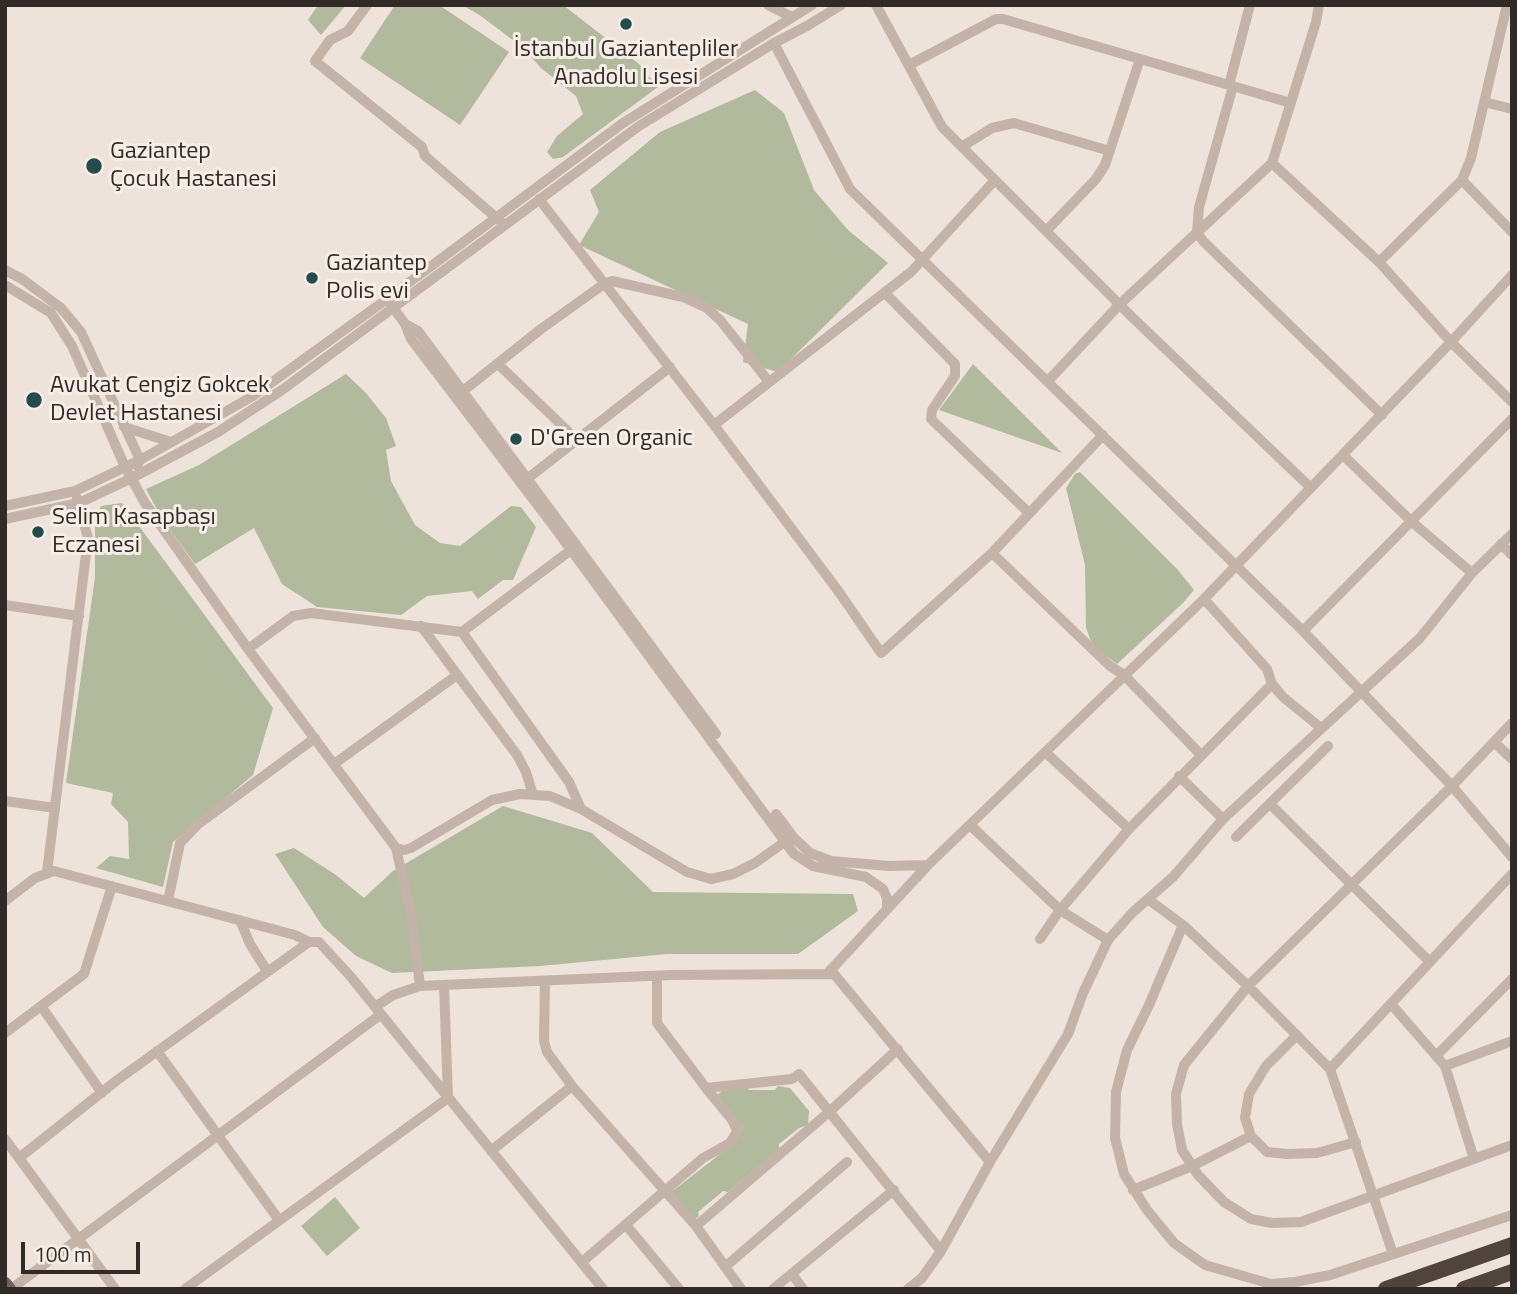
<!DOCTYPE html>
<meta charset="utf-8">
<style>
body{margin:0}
#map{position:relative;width:1517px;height:1294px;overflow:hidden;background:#ede3da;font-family:"Titillium Web",sans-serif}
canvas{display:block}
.frame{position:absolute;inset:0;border:7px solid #312a27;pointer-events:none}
.scale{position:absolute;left:21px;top:1242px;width:119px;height:32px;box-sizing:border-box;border:4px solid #312a27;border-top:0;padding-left:9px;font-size:21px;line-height:24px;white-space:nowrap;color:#312a27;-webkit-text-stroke:5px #f6eee6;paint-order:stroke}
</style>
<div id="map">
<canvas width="1517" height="1294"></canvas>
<div class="frame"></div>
<div class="scale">100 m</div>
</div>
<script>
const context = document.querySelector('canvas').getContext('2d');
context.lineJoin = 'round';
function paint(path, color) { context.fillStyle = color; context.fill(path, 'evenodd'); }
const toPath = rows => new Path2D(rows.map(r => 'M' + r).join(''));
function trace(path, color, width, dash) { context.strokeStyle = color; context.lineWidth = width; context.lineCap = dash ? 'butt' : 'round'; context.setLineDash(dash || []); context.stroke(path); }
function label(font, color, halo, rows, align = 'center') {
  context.font = font + ' "Titillium Web",sans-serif'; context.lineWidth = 6; context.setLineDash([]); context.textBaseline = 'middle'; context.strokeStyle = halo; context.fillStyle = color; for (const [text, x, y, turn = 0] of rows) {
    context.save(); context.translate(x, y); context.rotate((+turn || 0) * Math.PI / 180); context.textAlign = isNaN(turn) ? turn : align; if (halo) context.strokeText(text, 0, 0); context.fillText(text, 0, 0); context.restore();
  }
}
paint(toPath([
 [318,5,346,5,321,35,308,20],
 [395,5,439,5,509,52,460,125,360,58],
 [462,5,563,5,639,64,658,87,563,157,553,159,547,152,557,136,583,114,576,96,541,68,522,47,481,16],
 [755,90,784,113,814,190,848,230,888,263,778,372,743,362,748,324,579,245,599,212,590,190,660,132],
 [973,364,1062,453,939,410],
 [346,374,366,393,386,418,396,446,386,450,391,481,415,525,440,543,460,546,511,506,521,507,536,527,513,580,503,580,478,599,472,591,427,596,401,615,317,607,282,584,254,528,195,564,161,517,146,489,199,465],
 [1080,472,1178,570,1194,590,1183,603,1117,664,1093,646,1086,628,1085,565,1066,488,1075,474],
 [122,503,273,708,253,775,173,842,163,887,96,868,110,856,129,859,128,822,111,804,113,793,66,783,95,577,95,519,101,506],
 [503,806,592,833,653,892,853,894,858,911,798,954,667,954,540,966,392,973,356,956,323,927,275,854,294,848,336,875,364,898,393,871],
 [746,1086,749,1090,775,1090,778,1086,790,1088,809,1111,808,1125,799,1128,779,1144,779,1149,728,1192,723,1191,698,1212,699,1216,692,1222,670,1193,737,1141,715,1097,724,1089],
 [335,1197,360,1228,327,1256,301,1226]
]), '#b1ba9c');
trace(toPath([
 [367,5,348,31,330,40,315,61,422,147,425,156,500,221],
 [768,5,792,17],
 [876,5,942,127,1133,318,1311,488],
 [774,43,850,189,1303,631,1452,786,1512,857],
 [909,65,996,19,1003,19,1291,103],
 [1229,85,1250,5],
 [1233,86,1199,207,1197,233,1204,242,1382,415],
 [1484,102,1512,109],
 [963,146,992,128,1014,123,1110,151],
 [1272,163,1379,262,1451,342,1512,402],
 [1462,180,1512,232],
 [539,199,714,425,839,592,881,653,992,553,1103,435],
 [1046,231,1096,179,1105,165,1140,59],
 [1379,262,1462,180,1471,158,1507,5],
 [5,270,22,279,61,308,81,332,140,460,137,466],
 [5,285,51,313,72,346,125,467,145,503,248,649,396,848,412,918,420,986],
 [885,293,955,364,955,376,932,410,931,419,1029,513],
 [390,303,405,324,411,339,552,524,794,854,813,866,866,877,883,889,887,898,887,909],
 [405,324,418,331,716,734],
 [498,364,576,439],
 [1048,381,1120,304,1272,163,1316,22,1319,5],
 [463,391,541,329,604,284,612,281,683,297,707,308,721,321,769,382],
 [714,425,911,272,995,180],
 [124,427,171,442],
 [1343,455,1412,522,1472,573],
 [527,479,670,367],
 [5,506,75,491,140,460,253,396,387,299,623,123,812,5],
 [5,519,79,503,132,478,218,432,282,390,639,126,774,43,807,26,841,5],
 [1501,544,1512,555],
 [992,553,1110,666,1124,675,1201,755],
 [1204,599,1267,669,1272,684,1283,697,1321,728],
 [5,605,79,616],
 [421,626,517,755,526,772,533,795],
 [1303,631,1512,419],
 [462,632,575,547],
 [248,649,293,616,311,613,462,632,569,782,581,809],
 [1512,723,1452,786,1248,986,1184,1065,1176,1094,1177,1124,1182,1150,1198,1175,1224,1202,1251,1219,1272,1223,1301,1222,1512,1145],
 [1494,742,1512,759],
 [1045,752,1129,829],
 [334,764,457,675],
 [1179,776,1223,819],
 [5,801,55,808],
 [1271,805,1430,962],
 [776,814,794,838,810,853,831,861,889,866,928,865],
 [970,825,1060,910,1108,940],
 [1236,837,1328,746],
 [396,848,404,850,411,848,492,800,520,794,550,796,581,809,687,872,711,879,733,874,755,863,786,841],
 [47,872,88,538,77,498],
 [1149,900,1183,925,1248,986,1330,1069,1393,1254],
 [5,901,35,878,54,871,295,935,309,942,319,942,351,977,603,1289],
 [168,901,180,843,197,825,315,738],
 [240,920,250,944,267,971],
 [1183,925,1149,1005,1127,1050,1116,1092,1115,1138,1124,1174,1147,1210,1174,1243,1205,1265,1271,1284,1295,1282,1330,1275,1512,1215],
 [1040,939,1060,910,1129,829,1272,684],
 [827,974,928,865,1204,599,1451,342,1512,275],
 [657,976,657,1023,706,1088,792,1079,799,1074,941,1251],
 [545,981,544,1041,547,1052,572,1086,696,1226,741,1289],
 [1391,1004,1445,1066,1474,1159],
 [41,1006,102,1093],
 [375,1007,393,995,420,986,671,975,834,974,990,1162,941,1251,922,1278,908,1289],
 [5,1033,84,974,112,886],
 [1297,1035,1266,1066,1249,1094,1245,1118,1251,1136,1267,1152,1287,1154,1317,1153,1356,1142],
 [157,1051,279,1220],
 [1436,1056,1512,979],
 [1445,1066,1512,1041],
 [1330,1069,1512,874],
 [5,1139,115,1289],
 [491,1151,572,1086],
 [19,1158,116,1081,309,942],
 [990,1162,1068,1034,1083,993,1108,940,1132,913,1173,877,1223,819,1420,638,1472,573,1512,534],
 [1133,1190,1192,1166,1251,1136],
 [626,1225,679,1289],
 [696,1226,829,1112,898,1049],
 [582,1262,703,1158,730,1143,739,1128,706,1088],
 [726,1266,847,1162],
 [792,1274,803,1289],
 [11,1289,380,1015],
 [185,1289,448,1098,444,985],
 [773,1289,894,1190]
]), '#c3b3a8', 10);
trace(toPath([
 [5,1284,9,1289]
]), '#71615a', 14);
trace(toPath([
 [1386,1289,1512,1245],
 [1464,1289,1512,1272]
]), '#51443f', 16);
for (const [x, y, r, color] of [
 [626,24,7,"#234c4d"],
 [94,166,9,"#234c4d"],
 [312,278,7,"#234c4d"],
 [34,400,9,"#234c4d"],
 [516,439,7,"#234c4d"],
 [38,532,7,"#234c4d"]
]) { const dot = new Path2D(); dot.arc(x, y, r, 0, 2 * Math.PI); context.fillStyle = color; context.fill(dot); trace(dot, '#f6eee6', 2.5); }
label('24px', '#312a27', '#f6eee6', [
 ["İstanbul Gaziantepliler",626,50,"center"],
 ["Anadolu Lisesi",626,78,"center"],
 ["Gaziantep",110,152],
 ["Çocuk Hastanesi",110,180],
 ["Gaziantep",326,264],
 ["Polis evi",326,292],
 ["Avukat Cengiz Gokcek",50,386],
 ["Devlet Hastanesi",50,414],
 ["D'Green Organic",530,439],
 ["Selim Kasapbaşı",52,518],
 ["Eczanesi",52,546]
], 'left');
</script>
